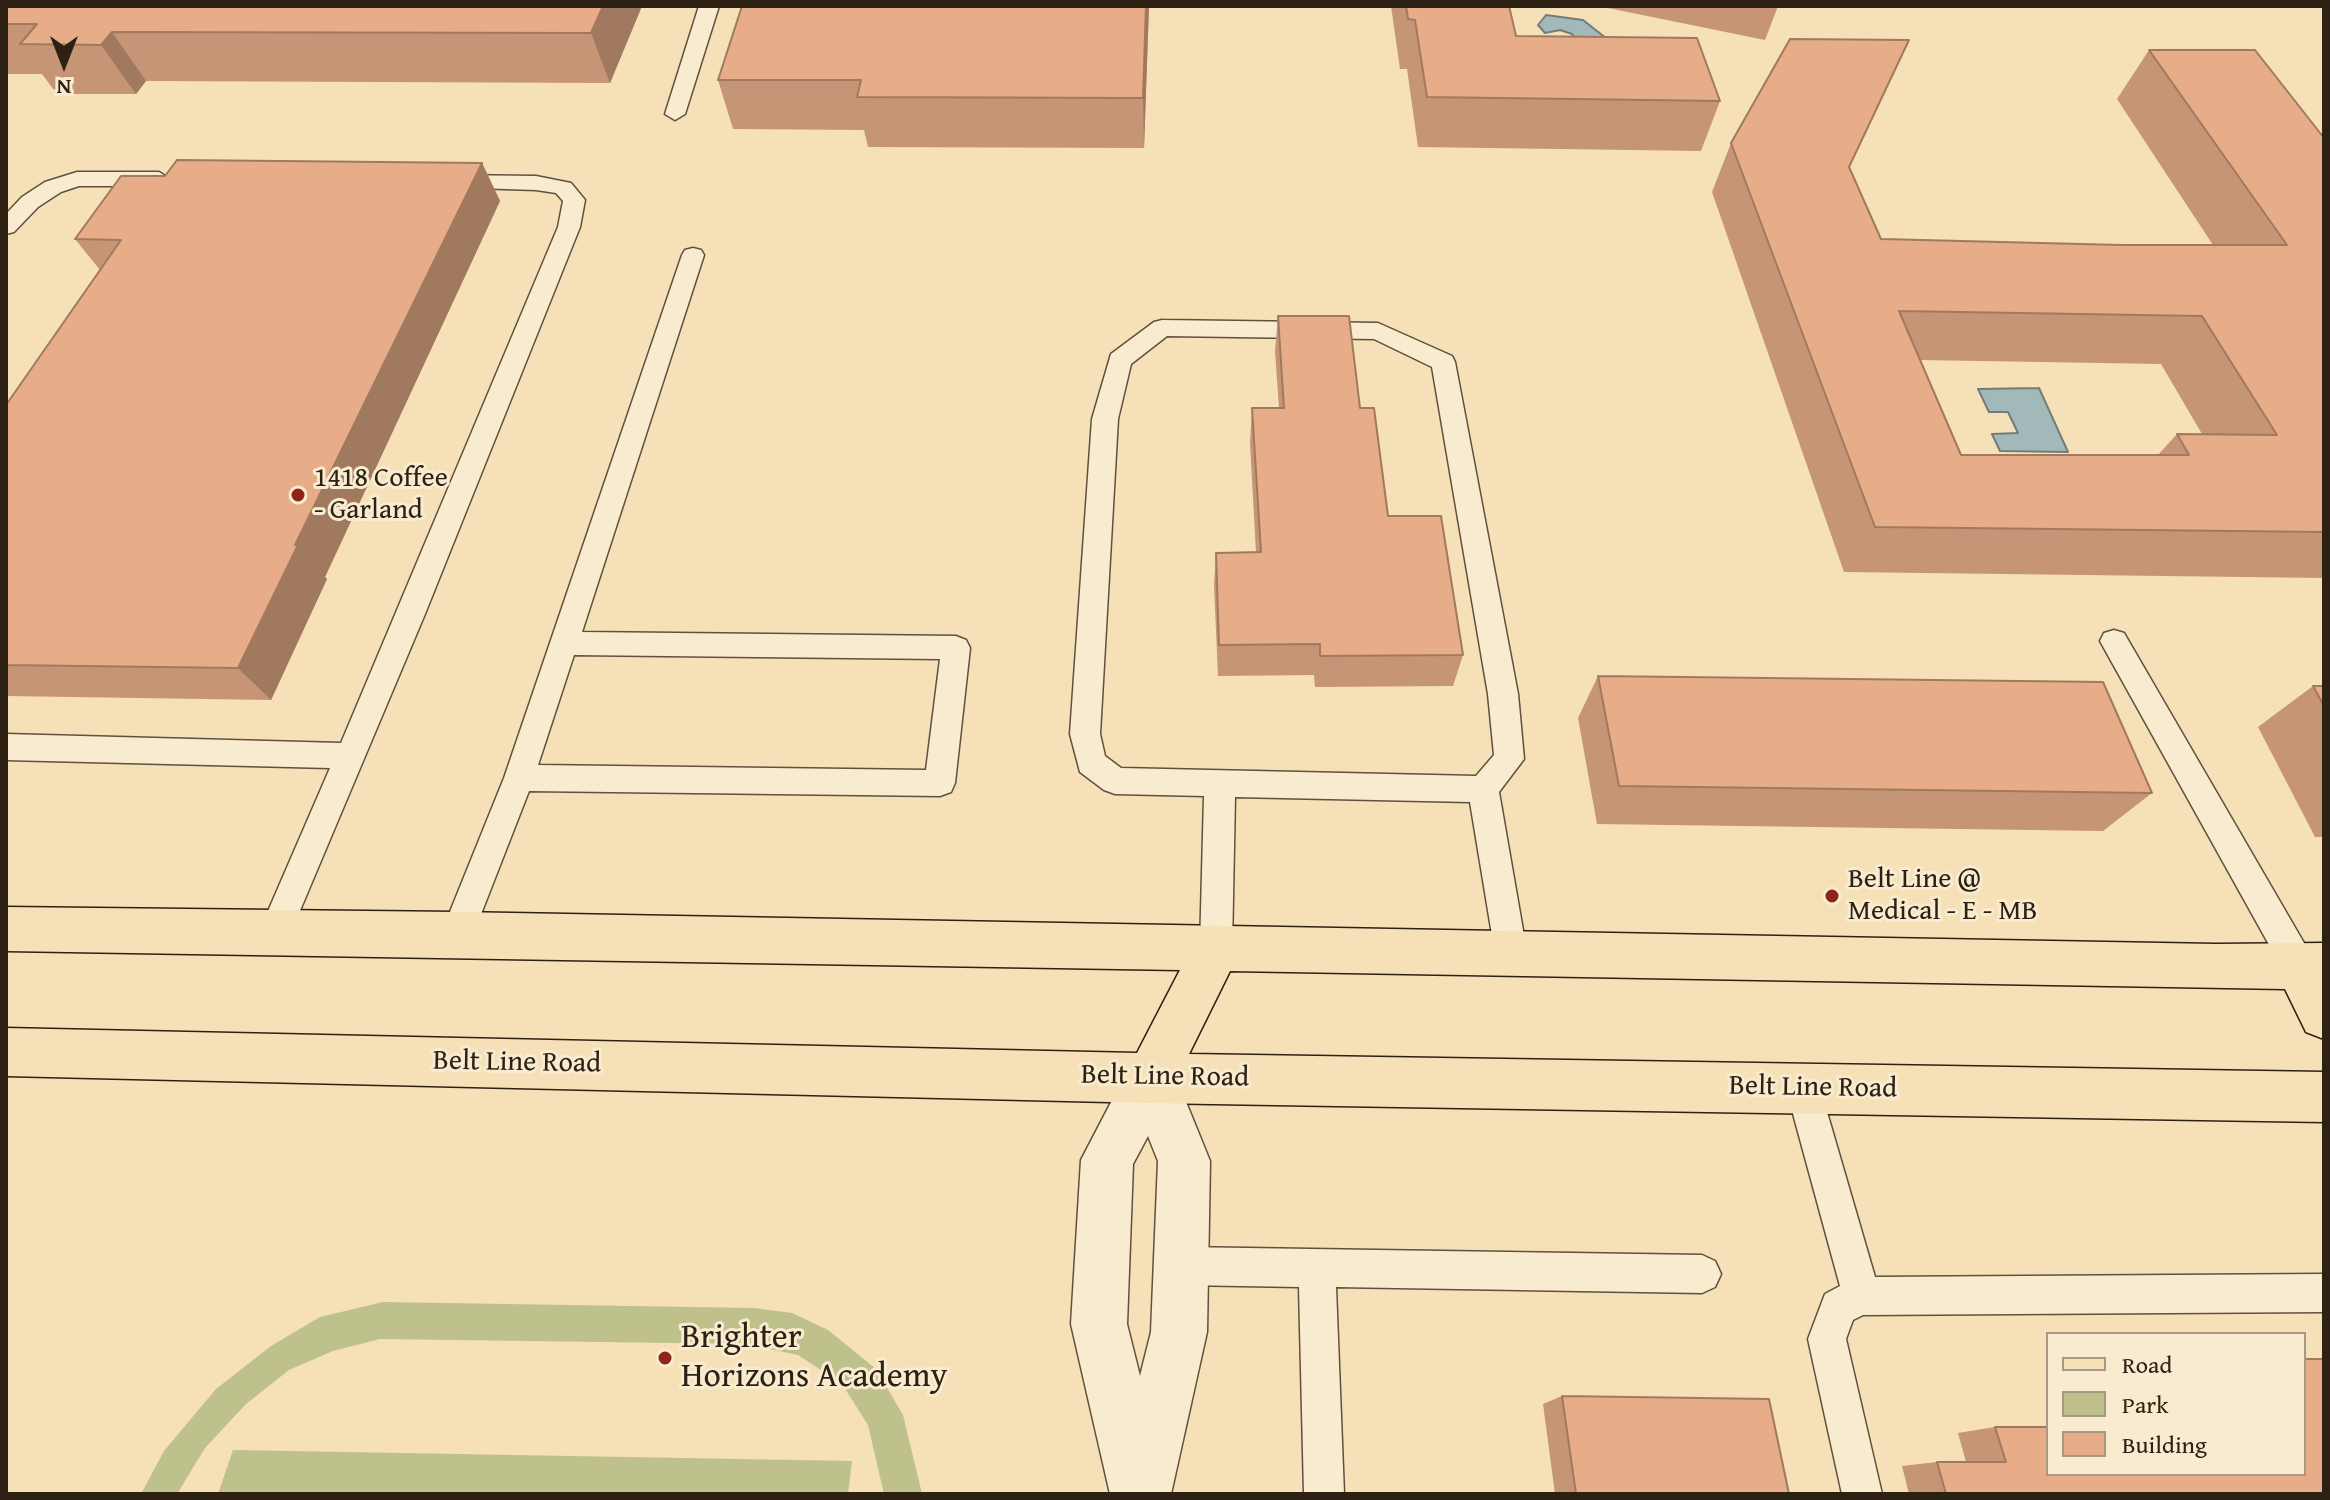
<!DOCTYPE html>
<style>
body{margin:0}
#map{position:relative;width:2330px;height:1500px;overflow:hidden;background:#f5e0b7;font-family:"Gentium Book Plus",serif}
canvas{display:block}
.frame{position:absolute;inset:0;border:8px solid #2d2114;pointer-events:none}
.legend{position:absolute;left:2046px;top:1332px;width:260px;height:144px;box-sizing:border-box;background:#f8ebd0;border:2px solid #a79a85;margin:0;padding:10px 14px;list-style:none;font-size:24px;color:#2d2114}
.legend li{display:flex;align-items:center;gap:16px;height:40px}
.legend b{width:40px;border:2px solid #a79a85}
.north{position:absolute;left:24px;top:24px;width:80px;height:80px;-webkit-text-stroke:6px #f8ebd0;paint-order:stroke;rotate:180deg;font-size:22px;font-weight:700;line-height:32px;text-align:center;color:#2d2114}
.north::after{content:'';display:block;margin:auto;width:28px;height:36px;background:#2d2114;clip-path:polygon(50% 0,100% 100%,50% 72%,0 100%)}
</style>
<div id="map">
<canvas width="2330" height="1500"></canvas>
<div class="frame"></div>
<ul class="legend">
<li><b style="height:10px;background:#f5e0b7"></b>Road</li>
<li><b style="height:22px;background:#bfc18c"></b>Park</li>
<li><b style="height:22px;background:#e6ad88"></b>Building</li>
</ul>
<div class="north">N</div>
</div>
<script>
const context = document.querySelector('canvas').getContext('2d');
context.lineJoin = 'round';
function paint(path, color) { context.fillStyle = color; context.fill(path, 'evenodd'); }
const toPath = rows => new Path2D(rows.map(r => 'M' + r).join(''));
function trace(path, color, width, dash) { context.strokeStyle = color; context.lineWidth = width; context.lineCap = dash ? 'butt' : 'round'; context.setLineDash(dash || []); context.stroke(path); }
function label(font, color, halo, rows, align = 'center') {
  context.font = font + ' "Gentium Book Plus",serif'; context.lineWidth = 6; context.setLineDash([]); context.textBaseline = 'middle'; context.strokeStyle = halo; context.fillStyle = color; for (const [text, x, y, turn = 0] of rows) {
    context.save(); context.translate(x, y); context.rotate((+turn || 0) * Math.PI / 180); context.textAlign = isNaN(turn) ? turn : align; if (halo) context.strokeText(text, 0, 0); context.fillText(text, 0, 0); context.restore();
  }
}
paint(toPath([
 [383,1302,754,1308,792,1313,828,1330,876,1369,903,1415,922,1494,884,1494,868,1425,842,1384,798,1355,746,1344,380,1339,333,1351,289,1370,246,1404,205,1448,177,1494,141,1494,164,1451,216,1389,271,1346,320,1317],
 [233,1450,852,1461,848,1494,218,1494]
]), '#bfc18c');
const water = toPath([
 [1546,15,1583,20,1616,46,1577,41,1572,34,1560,30,1545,33,1538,25,1546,15],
 [2039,388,2068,452,2000,451,1992,434,2018,433,2008,412,1989,412,1978,389,2039,388]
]);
paint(water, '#a1bab9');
trace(water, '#737d77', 2);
const lane = toPath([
 [699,6,719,6,685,114,675,120,665,114,699,6],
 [77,172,159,172,170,179,159,186,79,186,61,192,38,207,14,232,6,234,6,214,22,197,45,182,77,172],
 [451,175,536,176,571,183,585,200,580,227,425,614,291,932,287,943,275,947,263,943,259,932,330,768,6,760,6,734,341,743,558,227,563,201,556,193,536,190,443,187,440,182,443,177,451,175],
 [693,248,701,250,704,255,582,632,956,636,966,640,970,648,955,783,951,792,940,796,529,791,469,945,457,949,445,945,441,934,504,778,682,255,685,250,693,248],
 [574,655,940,659,926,770,538,765,574,655],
 [1162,320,1378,323,1452,356,1455,362,1518,694,1524,759,1499,792,1527,953,1523,964,1511,968,1499,964,1495,953,1470,802,1235,797,1232,948,1228,959,1216,963,1204,959,1200,948,1204,796,1115,794,1104,790,1080,772,1070,734,1092,419,1111,354,1154,322,1162,320],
 [1167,336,1374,339,1432,367,1488,694,1494,755,1476,776,1121,768,1105,756,1100,734,1118,419,1131,364,1167,336],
 [2114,630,2124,633,2311,955,2316,966,2311,977,2299,982,2287,977,2100,641,2104,633,2114,630],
 [1803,1071,1815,1076,1820,1088,1875,1277,2324,1274,2324,1312,1863,1315,1853,1320,1846,1339,1882,1494,1842,1494,1808,1339,1825,1294,1840,1286,1786,1088,1791,1076,1803,1071],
 [1182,1247,1702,1255,1715,1261,1721,1274,1715,1287,1702,1293,1336,1287,1344,1494,1304,1494,1299,1287,1182,1285,1169,1279,1163,1266,1169,1253,1182,1247]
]);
const street = toPath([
 [1151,1053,1169,1060,1210,1161,1207,1332,1171,1494,1110,1494,1071,1324,1081,1160,1133,1060,1151,1053],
 [1148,1136,1158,1161,1151,1332,1140,1376,1127,1324,1133,1164,1148,1136]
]);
const primary = toPath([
 [6,907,457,912,2216,944,2324,943,2324,1039,2306,1032,2285,989,1230,971,1189,1054,2324,1072,2324,1122,1151,1103,6,1076,6,1028,1137,1053,1180,970,6,951,6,907]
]);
trace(lane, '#5f513d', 3);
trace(street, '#5f513d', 3);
trace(primary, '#2d2114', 3);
paint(lane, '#f8ebd0');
paint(street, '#f8ebd0');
paint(primary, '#f5e0b7');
paint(toPath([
 [6,6,642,6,610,83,146,81,136,94,57,94,42,74,6,74],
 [742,6,1149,6,1144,148,868,147,864,130,733,129,718,80],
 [1391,6,1509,6,1516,36,1720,101,1701,151,1418,147,1407,69,1400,69],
 [1598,6,1778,6,1765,40],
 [2149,50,2324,138,2324,578,1844,572,1712,192,1731,143,1849,167,1881,239,2121,245,2213,245,2117,99],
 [1920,360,2161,364,2202,434,2177,434,2158,455,1961,455],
 [482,163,500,201,325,577,327,579,271,700,6,696,6,405,100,270,75,239,165,176],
 [1278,316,1360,408,1388,516,1463,655,1453,686,1315,687,1314,675,1218,676,1214,585,1216,553,1256,553,1250,443,1252,408,1279,408,1275,351],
 [1598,676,2152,793,2103,831,1597,824,1578,718],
 [2313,686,2324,686,2324,837,2315,837,2258,727],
 [1562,1396,1789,1494,1555,1494,1543,1404],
 [1995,1427,2048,1474,2324,1494,1909,1494,1902,1466,1937,1462,1966,1462,1958,1433]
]), '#c69575');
paint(toPath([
 [603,6,642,6,610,83,591,33],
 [1146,6,1149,6,1144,148,1143,98],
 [112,32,146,81,136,94,101,45],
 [482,163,500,201,325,577,327,579,271,700,238,668,295,545]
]), '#a1795f');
const building = toPath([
 [6,6,603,6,591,33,112,32,101,45,20,44,37,24,6,24,6,6],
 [742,6,1146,6,1143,98,857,97,861,80,718,80,742,6],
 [1406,6,1509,6,1516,36,1697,38,1720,101,1427,97,1415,20,1408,19,1406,6],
 [1790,39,1909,40,1849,167,1881,239,2121,245,2287,245,2149,50,2255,50,2324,138,2324,532,1875,527,1731,143,1790,39],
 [1899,311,2202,316,2277,435,2177,434,2189,455,1961,455,1899,311],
 [177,160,482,163,295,545,298,545,238,668,6,665,6,405,121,240,75,239,121,176,165,176,177,160],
 [1278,316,1349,316,1360,408,1374,408,1388,516,1441,516,1463,655,1320,656,1320,644,1219,645,1216,553,1261,552,1252,408,1284,408,1278,316],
 [1598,676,2103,682,2152,793,1619,786,1598,676],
 [2313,686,2324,686,2324,706,2313,686],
 [2304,1359,2324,1359,2324,1494,1946,1494,1937,1462,2006,1462,1995,1427,2048,1427,2048,1474,2304,1474,2304,1359],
 [1562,1396,1769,1399,1789,1494,1576,1494,1562,1396]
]);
paint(building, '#e6ad88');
trace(building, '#a1795f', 2);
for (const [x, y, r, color] of [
 [298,495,8,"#8f2418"],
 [1832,896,8,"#8f2418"],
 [665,1358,8,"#8f2418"]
]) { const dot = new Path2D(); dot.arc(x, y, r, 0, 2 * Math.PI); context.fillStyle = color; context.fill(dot); trace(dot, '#f8ebd0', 3); }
label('28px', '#2d2114', '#f8ebd0', [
 ["1418 Coffee",314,479],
 ["- Garland",314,511],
 ["Belt Line @",1848,880],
 ["Medical - E - MB",1848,912]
], 'left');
label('28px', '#2d2114', '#f8ebd0', [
 ["Belt Line Road",517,1063,1],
 ["Belt Line Road",1165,1077,1],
 ["Belt Line Road",1813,1088,1]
]);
label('34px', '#2d2114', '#f8ebd0', [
 ["Brighter",681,1338],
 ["Horizons Academy",681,1377]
], 'left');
</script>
